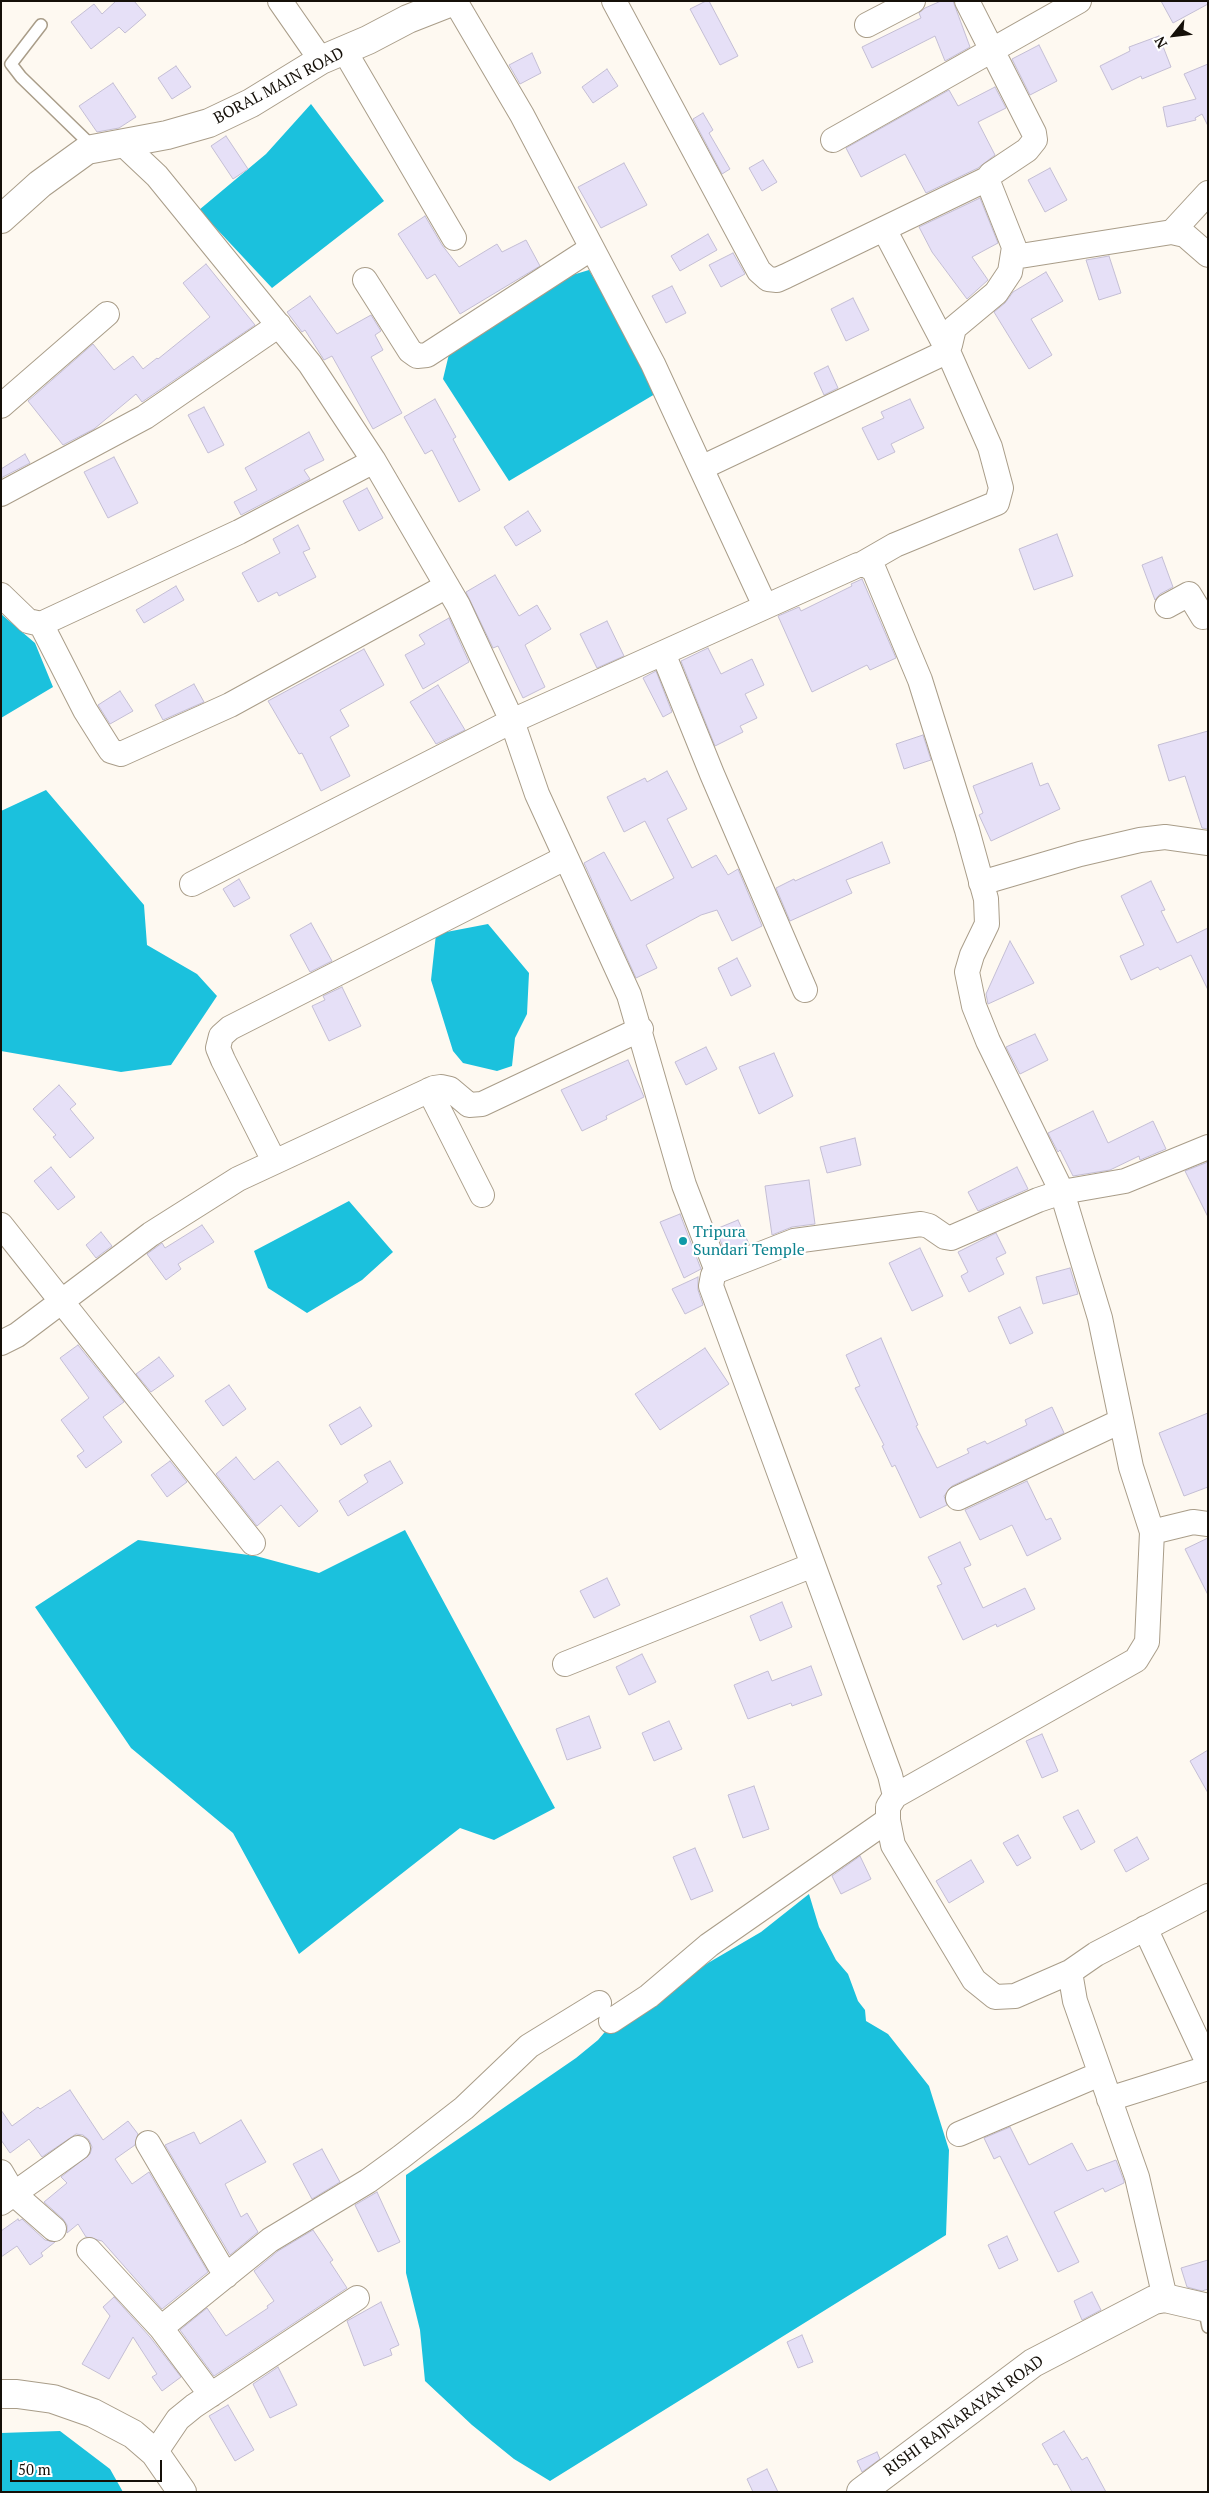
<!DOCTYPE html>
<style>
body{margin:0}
#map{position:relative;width:1209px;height:2493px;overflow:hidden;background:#fef9f1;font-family:"PT Serif",serif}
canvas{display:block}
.frame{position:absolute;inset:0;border:2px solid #151009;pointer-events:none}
.north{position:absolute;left:1149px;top:10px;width:50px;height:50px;-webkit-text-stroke:4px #fff;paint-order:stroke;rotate:241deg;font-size:14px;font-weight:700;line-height:20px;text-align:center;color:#151009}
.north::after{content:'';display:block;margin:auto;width:18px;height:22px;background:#151009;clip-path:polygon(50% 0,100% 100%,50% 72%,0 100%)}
.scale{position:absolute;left:10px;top:2460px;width:152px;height:22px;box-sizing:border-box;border:2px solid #151009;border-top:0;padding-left:6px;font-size:15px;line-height:18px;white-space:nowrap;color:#151009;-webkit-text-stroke:4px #fff;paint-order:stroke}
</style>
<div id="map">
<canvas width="1209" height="2493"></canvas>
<div class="frame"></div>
<div class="north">N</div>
<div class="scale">50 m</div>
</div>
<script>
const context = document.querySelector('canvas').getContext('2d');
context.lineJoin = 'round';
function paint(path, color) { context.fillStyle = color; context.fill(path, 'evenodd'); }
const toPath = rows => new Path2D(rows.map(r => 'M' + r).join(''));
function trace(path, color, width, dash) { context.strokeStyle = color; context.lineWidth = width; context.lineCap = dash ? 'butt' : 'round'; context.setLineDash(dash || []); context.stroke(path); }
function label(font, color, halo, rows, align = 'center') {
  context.font = font + ' "PT Serif",serif'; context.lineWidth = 4.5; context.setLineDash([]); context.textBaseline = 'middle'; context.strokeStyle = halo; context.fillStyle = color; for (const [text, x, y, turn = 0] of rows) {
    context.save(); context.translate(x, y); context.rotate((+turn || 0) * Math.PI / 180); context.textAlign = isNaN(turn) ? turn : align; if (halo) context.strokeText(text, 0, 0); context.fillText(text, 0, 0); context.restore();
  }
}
paint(toPath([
 [311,104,384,201,272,288,199,210,266,154],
 [589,270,656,386,655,394,509,481,443,379,449,354,569,276],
 [1,614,35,643,53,687,1,718],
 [46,790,144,905,147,945,197,974,217,996,171,1065,121,1072,1,1051,1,811],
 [488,924,529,973,527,1014,515,1038,512,1066,497,1071,463,1063,453,1051,431,980,436,934],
 [349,1201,393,1252,362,1280,307,1313,268,1288,254,1251],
 [405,1530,555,1808,494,1840,460,1828,299,1954,233,1833,131,1748,35,1607,138,1540,256,1556,319,1573],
 [809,1894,819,1927,836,1960,848,1974,858,2001,865,2010,866,2021,888,2034,929,2086,949,2150,946,2235,550,2481,514,2459,472,2425,425,2381,420,2330,406,2273,406,2175,576,2058,598,2040,621,2013,648,2005,708,1963,761,1932],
 [60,2431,110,2469,123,2492,1,2492,1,2433]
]), '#1bc1dd');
const building = toPath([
 [116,1,134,1,146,15,125,33,119,27,91,49,71,22,94,4,102,14,116,1],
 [706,1,709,1,738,56,720,65,690,9,706,1],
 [941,1,953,1,970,47,945,61,935,36,872,68,862,47,921,18,919,13,925,8,941,1],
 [1161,1,1208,1,1208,4,1173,23,1161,1],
 [1159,36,1171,67,1142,79,1141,76,1112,90,1100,66,1130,51,1129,47,1159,36],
 [1039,45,1057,81,1030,95,1012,59,1039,45],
 [532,53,541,73,520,84,509,65,532,53],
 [1208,64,1208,126,1202,114,1195,118,1196,120,1167,127,1163,107,1196,99,1184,74,1208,64],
 [176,66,191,87,172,99,158,78,176,66],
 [607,69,618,86,593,103,582,87,607,69],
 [113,83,136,117,119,128,97,132,79,106,113,83],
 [995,87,1006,108,978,122,995,155,978,168,926,193,905,154,861,177,846,148,949,90,958,106,995,87],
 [703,113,713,130,709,133,730,169,722,174,693,119,703,113],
 [226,136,248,169,233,179,211,146,226,136],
 [763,160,777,182,762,191,749,168,763,160],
 [624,163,647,205,601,228,578,187,624,163],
 [1050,168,1067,200,1045,212,1028,180,1050,168],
 [980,198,998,243,972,257,988,280,967,299,932,252,919,227,980,198],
 [425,216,442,245,459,267,497,244,502,252,526,240,540,266,460,314,435,274,427,279,398,234,425,216],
 [708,234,717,250,680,271,671,256,708,234],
 [733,253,745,274,721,287,709,265,733,253],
 [1109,256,1121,293,1099,300,1086,260,1109,256],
 [206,264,255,325,142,402,136,394,94,429,63,445,28,401,93,344,114,370,133,356,143,369,157,358,158,359,210,317,183,283,206,264],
 [1046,272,1063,301,1031,319,1052,355,1029,369,994,312,1005,303,1013,292,1046,272],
 [672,286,686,313,666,323,652,296,672,286],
 [310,296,337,334,371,315,381,331,375,335,383,350,371,357,402,413,373,429,332,356,324,360,305,330,302,332,287,312,310,296],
 [853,298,869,330,846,341,831,309,853,298],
 [828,366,838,388,824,395,814,373,828,366],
 [435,399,456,437,453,439,480,490,459,502,432,450,425,454,404,417,435,399],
 [910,399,924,428,891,444,895,452,878,460,862,428,884,418,881,412,910,399],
 [204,407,224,445,208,453,188,415,204,407],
 [309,432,324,460,304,470,310,479,241,515,234,502,257,490,245,468,309,432],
 [25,454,30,463,1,478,1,469,25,454],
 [114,457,138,503,108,518,84,472,114,457],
 [367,488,383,518,359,531,343,501,367,488],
 [528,511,541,531,516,546,504,527,528,511],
 [298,525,310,549,303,552,316,577,279,596,277,592,258,602,242,573,280,553,273,539,298,525],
 [1057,534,1073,576,1034,590,1019,549,1057,534],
 [1162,557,1173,587,1160,594,1155,600,1142,565,1162,557],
 [495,575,519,616,537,605,551,629,525,645,545,687,523,698,498,646,493,648,466,592,495,575],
 [862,579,896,658,870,670,867,665,812,692,778,616,799,607,801,611,852,586,851,584,862,579],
 [176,586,184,600,144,623,136,610,176,586],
 [449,618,469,662,423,689,405,655,425,644,419,635,449,618],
 [607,621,624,656,597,668,580,634,607,621],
 [708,648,721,674,752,659,764,685,745,694,757,718,740,726,743,732,715,746,681,661,708,648],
 [364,649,384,685,340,710,349,726,330,737,350,776,321,791,302,753,299,754,268,701,364,649],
 [656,671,672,712,663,717,643,678,656,671],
 [194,684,204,702,163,720,155,705,194,684],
 [438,685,465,730,436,744,410,702,438,685],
 [120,691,133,711,110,724,98,705,120,691],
 [1208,731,1208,829,1202,828,1185,776,1169,781,1158,745,1208,731],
 [923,735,931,760,904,769,896,744,923,735],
 [1032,763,1040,786,1048,783,1060,809,991,841,979,815,983,813,973,786,1032,763],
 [667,771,687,809,667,819,692,868,716,855,728,875,738,869,762,926,732,941,717,910,701,915,646,945,657,968,636,978,584,863,604,852,631,901,674,878,645,821,624,832,607,797,645,778,647,782,667,771],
 [882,842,890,863,846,880,852,893,790,921,776,888,794,879,795,881,882,842],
 [239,879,250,898,234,907,223,889,239,879],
 [1151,881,1165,910,1161,911,1177,943,1208,928,1208,990,1191,955,1160,970,1158,967,1131,980,1120,956,1144,945,1121,896,1151,881],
 [311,923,332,961,310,972,290,935,311,923],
 [1010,941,1034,983,988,1004,986,994,1010,941],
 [737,958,751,986,731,996,718,968,737,958],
 [342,987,361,1026,329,1041,312,1006,325,1000,323,996,342,987],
 [1035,1034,1048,1060,1020,1074,1006,1047,1035,1034],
 [706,1047,717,1069,686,1085,675,1062,706,1047],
 [774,1053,793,1096,759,1114,739,1067,774,1053],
 [628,1060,644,1097,606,1116,607,1119,582,1131,561,1090,628,1060],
 [59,1085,76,1104,70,1109,94,1138,70,1158,53,1137,56,1135,33,1109,59,1085],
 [1093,1111,1108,1143,1153,1121,1166,1149,1140,1160,1139,1156,1110,1170,1073,1176,1060,1150,1058,1152,1048,1133,1093,1111],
 [855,1138,861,1165,827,1173,820,1147,855,1138],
 [1208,1162,1208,1217,1185,1171,1208,1162],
 [51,1167,75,1197,58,1210,34,1181,51,1167],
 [1017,1167,1028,1189,978,1211,968,1192,1017,1167],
 [809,1180,815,1224,792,1227,772,1235,765,1186,809,1180],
 [680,1214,701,1269,684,1278,660,1222,680,1214],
 [738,1220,749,1244,725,1253,716,1229,738,1220],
 [202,1225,214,1242,178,1264,181,1269,166,1280,147,1254,162,1243,165,1248,202,1225],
 [101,1232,112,1246,96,1258,86,1245,101,1232],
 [996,1233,1006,1253,996,1258,1004,1274,969,1292,961,1276,968,1272,958,1252,996,1233],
 [920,1248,943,1296,912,1311,889,1263,920,1248],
 [1070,1268,1078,1294,1043,1304,1036,1277,1070,1268],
 [698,1277,698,1290,703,1305,685,1314,672,1289,698,1277],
 [1020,1307,1033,1333,1010,1344,998,1317,1020,1307],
 [881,1338,918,1425,916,1426,937,1468,969,1453,967,1449,985,1441,987,1444,1027,1425,1025,1420,1052,1407,1064,1433,952,1486,944,1496,947,1505,920,1518,895,1465,892,1467,882,1446,884,1445,855,1388,860,1386,846,1355,881,1338],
 [78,1345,124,1402,103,1417,122,1442,86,1468,77,1456,84,1451,61,1420,89,1398,60,1358,78,1345],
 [705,1348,729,1384,660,1430,635,1394,705,1348],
 [159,1357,174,1376,151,1392,136,1374,159,1357],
 [229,1385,246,1409,223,1426,205,1401,229,1385],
 [360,1407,372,1426,341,1445,329,1425,360,1407],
 [1208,1413,1208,1487,1184,1496,1159,1433,1208,1413],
 [236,1457,254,1480,278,1461,318,1511,299,1527,281,1505,257,1526,216,1474,236,1457],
 [170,1461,187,1482,167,1497,151,1475,170,1461],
 [390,1461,403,1483,348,1516,339,1501,368,1482,364,1475,390,1461],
 [1027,1481,1046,1520,1051,1518,1061,1539,1027,1556,1012,1525,980,1540,965,1510,1027,1481],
 [1208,1538,1208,1595,1185,1549,1208,1538],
 [960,1542,971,1565,964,1568,983,1608,1025,1588,1035,1609,997,1627,996,1624,963,1640,937,1586,942,1584,928,1557,960,1542],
 [607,1578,620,1605,594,1618,580,1591,607,1578],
 [782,1602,792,1627,760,1641,750,1616,782,1602],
 [642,1654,656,1682,629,1695,616,1667,642,1654],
 [811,1666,822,1695,792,1706,791,1703,748,1719,734,1685,768,1671,772,1681,811,1666],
 [589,1716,601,1748,567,1760,556,1729,589,1716],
 [669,1721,682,1749,654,1761,642,1733,669,1721],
 [1042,1734,1058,1771,1042,1778,1026,1741,1042,1734],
 [1208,1750,1208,1793,1190,1761,1208,1750],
 [754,1786,769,1829,743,1838,728,1795,754,1786],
 [1078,1810,1095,1842,1081,1850,1063,1817,1078,1810],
 [1018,1835,1031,1858,1017,1866,1003,1843,1018,1835],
 [1137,1837,1149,1859,1126,1872,1114,1850,1137,1837],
 [695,1848,713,1891,691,1900,673,1857,695,1848],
 [860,1856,871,1879,841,1894,832,1876,860,1856],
 [971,1860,984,1882,949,1903,936,1881,971,1860],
 [70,2090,103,2140,128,2121,138,2134,135,2145,115,2159,132,2184,149,2172,208,2272,162,2309,102,2241,86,2237,78,2224,67,2233,67,2225,63,2219,44,2202,67,2183,61,2177,90,2154,92,2147,89,2140,83,2135,76,2134,42,2157,29,2139,10,2153,1,2140,1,2110,12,2126,38,2107,40,2109,70,2090],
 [241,2120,266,2162,225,2184,241,2217,247,2213,258,2232,230,2255,165,2145,194,2132,200,2144,241,2120],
 [1010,2127,1029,2165,1072,2143,1087,2171,1116,2160,1124,2181,1124,2183,1105,2192,1103,2188,1054,2212,1079,2262,1058,2272,1000,2156,994,2159,984,2138,1010,2127],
 [322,2149,340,2182,312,2199,293,2164,322,2149],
 [377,2192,400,2242,378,2252,355,2205,377,2192],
 [18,2219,19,2221,22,2219,45,2240,55,2242,41,2253,43,2256,30,2265,17,2246,1,2257,1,2231,18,2219],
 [313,2230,333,2260,330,2262,347,2288,214,2376,180,2330,207,2308,226,2336,268,2308,267,2306,274,2301,254,2271,278,2251,313,2230],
 [1007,2236,1018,2260,999,2269,988,2245,1007,2236],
 [1208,2260,1208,2289,1202,2291,1187,2287,1181,2268,1208,2260],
 [1092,2292,1101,2310,1082,2320,1074,2301,1092,2292],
 [114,2297,150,2337,181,2377,162,2391,152,2377,157,2374,133,2337,109,2379,82,2364,110,2316,103,2307,114,2297],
 [381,2302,399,2345,390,2349,392,2355,364,2366,347,2321,381,2302],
 [802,2335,813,2362,798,2368,787,2342,802,2335],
 [278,2367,297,2405,270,2418,253,2384,278,2367],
 [228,2405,254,2450,235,2461,209,2416,228,2405],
 [1064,2431,1082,2460,1087,2457,1106,2492,1072,2492,1057,2464,1054,2465,1042,2444,1064,2431],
 [877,2452,880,2459,862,2472,857,2461,877,2452],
 [767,2469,778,2492,753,2492,747,2479,767,2469]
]);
paint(building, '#e6e0f7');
trace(building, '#c4bed4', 1);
const lane = toPath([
 [41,25,11,64,21,77,93,147],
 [1204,2307,1208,2327]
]);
const street = toPath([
 [280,1,321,60],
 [455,1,522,115,653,364,701,468],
 [614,1,759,271,768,279,777,280,786,276,987,179],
 [867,25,913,1],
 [344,50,454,238],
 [833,140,1079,1],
 [122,143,157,176,310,364,374,461,458,605,512,721,537,794,629,995,684,1185,717,1271],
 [1172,232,1208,193],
 [1014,257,1172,232,1185,235,1208,255],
 [365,280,410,351,417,356,427,355,592,248],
 [1,406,107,314],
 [1,494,145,417,279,325],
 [862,564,895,545,997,503,1001,488,990,447,947,349,884,229],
 [1,595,28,621,41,624,239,532,374,461],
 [765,606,701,468,942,354,950,345,954,328,996,293,1010,272,1014,247,987,179,991,174,1027,150,1035,140,1034,133,967,1],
 [1167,606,1189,594,1203,617,1208,614],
 [41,624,85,710,107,745,111,751,121,754,230,705,447,586],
 [663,653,712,774,805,990],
 [981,883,1080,854,1140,840,1165,837,1208,843],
 [192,884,512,721,858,565,866,565,874,570,920,680,967,830,986,899,987,924,972,955,967,972,974,1006,988,1041,1062,1192,1038,1200,951,1238,945,1237,929,1226,921,1224,794,1241,717,1271,713,1275,711,1286,890,1775,895,1796,888,1807,888,1820,893,1845,974,1980,995,1997,1015,1996,1070,1972],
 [429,1090,482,1195],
 [274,1161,223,1060,218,1048,221,1036,230,1028,565,858],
 [1,1225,253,1543],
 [1,1343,17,1335,151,1234,238,1179,434,1088,441,1087,450,1089,469,1105,482,1104,641,1029],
 [958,1498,1121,1421],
 [1152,1532,1131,1467,1100,1318,1062,1192,1125,1181,1208,1147],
 [565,1664,813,1565],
 [895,1796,1136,1660,1147,1642,1152,1532,1193,1522,1208,1524],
 [1145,1928,1208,2063],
 [611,2021,649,1996,709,1945,888,1820],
 [1109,2099,1208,2068],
 [959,2134,1100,2074],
 [148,2143,226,2276],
 [1,2172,14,2194,54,2229],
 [1,2203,78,2148],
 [89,2250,161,2328,211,2395],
 [1165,2298,1137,2177,1075,2001,1070,1972,1096,1954,1208,1896],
 [161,2328,270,2240,368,2181,401,2157,464,2108,529,2046,599,2003],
 [155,2453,178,2419,194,2406,357,2298]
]);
const secondary = toPath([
 [1,219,40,184,87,150,167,135,209,123,251,103,321,60,368,40,408,19,454,1],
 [1,2394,17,2394,53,2399,93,2413,133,2434,155,2453,182,2492],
 [861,2492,1033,2363,1154,2300,1165,2298,1208,2308]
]);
trace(lane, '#a99d89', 14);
trace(street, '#a99d89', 26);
trace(secondary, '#a99d89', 30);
trace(lane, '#fff', 11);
trace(street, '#fff', 24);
trace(secondary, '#fff', 28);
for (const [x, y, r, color] of [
 [683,1241,5,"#0f9aa8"]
]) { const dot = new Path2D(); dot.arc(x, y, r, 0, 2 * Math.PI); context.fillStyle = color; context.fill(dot); trace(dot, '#fff', 2); }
label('16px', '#151009', '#fff', [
 ["BORAL MAIN ROAD",279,86,-28],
 ["RISHI RAJNARAYAN ROAD",964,2416,-36]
]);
label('16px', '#0d838f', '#fff', [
 ["Tripura",693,1232],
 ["Sundari Temple",693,1250]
], 'left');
</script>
